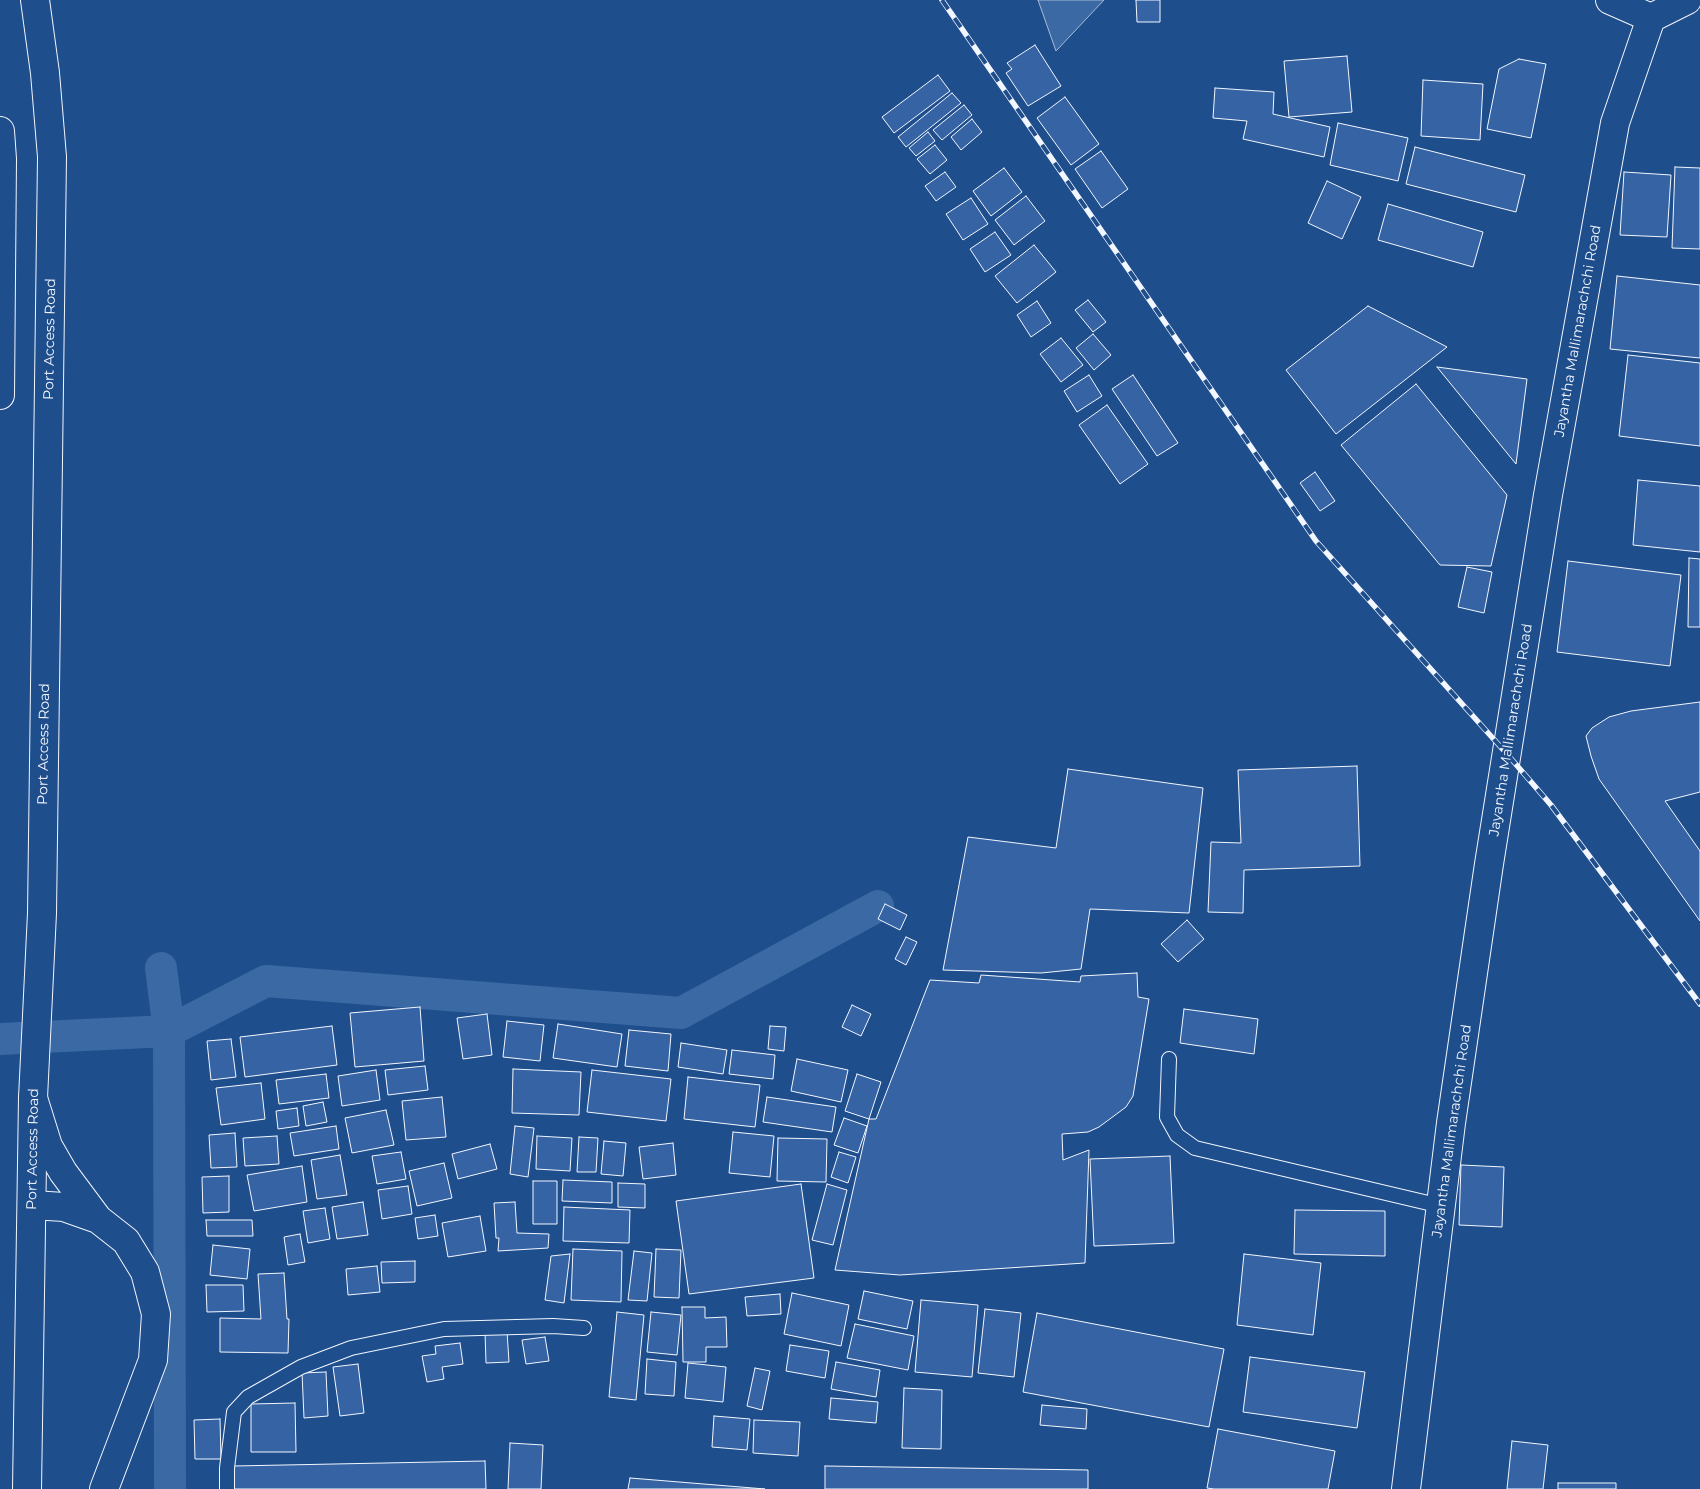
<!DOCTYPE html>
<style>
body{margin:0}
canvas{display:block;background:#1f4e8c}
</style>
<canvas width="1700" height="1489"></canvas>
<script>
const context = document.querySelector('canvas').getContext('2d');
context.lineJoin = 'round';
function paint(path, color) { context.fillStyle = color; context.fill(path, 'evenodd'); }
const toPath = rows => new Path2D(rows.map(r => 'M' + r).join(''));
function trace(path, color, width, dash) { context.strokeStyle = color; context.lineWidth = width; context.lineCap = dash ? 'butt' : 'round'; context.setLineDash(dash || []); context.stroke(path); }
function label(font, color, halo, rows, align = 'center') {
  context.font = font + ' Montserrat,sans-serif'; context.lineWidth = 4; context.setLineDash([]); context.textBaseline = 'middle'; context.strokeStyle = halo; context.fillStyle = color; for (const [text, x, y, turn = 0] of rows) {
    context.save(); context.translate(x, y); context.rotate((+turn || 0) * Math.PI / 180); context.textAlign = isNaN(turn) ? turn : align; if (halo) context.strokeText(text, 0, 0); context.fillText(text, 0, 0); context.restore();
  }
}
const water = toPath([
 [1038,0,1104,0,1056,51,1038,0]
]);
paint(water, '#3b69a3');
trace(water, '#a8bbd7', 1);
trace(toPath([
 [161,968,169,1031,170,1489],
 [0,1039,169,1031,266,981,681,1013,878,906]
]), '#3b69a3', 32);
const building = toPath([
 [1136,0,1160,0,1160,22,1137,22,1136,0],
 [1035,45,1061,86,1028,106,1006,73,1012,69,1007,63,1035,45],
 [1347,56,1352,112,1289,117,1284,61,1347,56],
 [1519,59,1546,64,1531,138,1487,129,1499,69,1519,59],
 [938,75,950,91,894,133,882,117,938,75],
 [1423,80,1483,84,1480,140,1421,136,1423,80],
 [1215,88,1274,92,1273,114,1330,127,1324,157,1243,139,1247,121,1213,118,1215,88],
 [952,93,961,103,906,147,898,137,952,93],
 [1065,97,1099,144,1071,165,1037,118,1065,97],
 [964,105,972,115,942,140,933,130,964,105],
 [972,119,982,132,961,150,951,137,972,119],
 [1338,123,1408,138,1398,181,1330,165,1338,123],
 [928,132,935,141,916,156,909,148,928,132],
 [935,145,947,160,930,174,917,159,935,145],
 [1415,147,1525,175,1516,212,1406,184,1415,147],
 [1101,151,1128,189,1102,208,1075,169,1101,151],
 [1675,167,1700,168,1700,249,1672,248,1675,167],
 [1004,168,1022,192,991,216,973,191,1004,168],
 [945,172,956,187,936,201,925,186,945,172],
 [1624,172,1671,175,1667,237,1620,235,1624,172],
 [1327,181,1361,197,1342,239,1308,223,1327,181],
 [1026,196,1045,221,1014,245,995,220,1026,196],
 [971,198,988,224,963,240,946,214,971,198],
 [1388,204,1483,232,1473,267,1378,240,1388,204],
 [995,232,1011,255,985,272,970,249,995,232],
 [1034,245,1056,272,1017,303,995,276,1034,245],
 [1617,276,1700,285,1700,358,1610,349,1617,276],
 [1088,300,1106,322,1093,332,1075,310,1088,300],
 [1037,301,1051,323,1031,337,1017,315,1037,301],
 [1368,306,1447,347,1336,434,1286,370,1368,306],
 [1093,334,1111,355,1094,370,1076,348,1093,334],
 [1061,338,1083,365,1061,382,1040,354,1061,338],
 [1628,355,1700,363,1700,446,1619,436,1628,355],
 [1437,367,1527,379,1516,464,1437,367],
 [1089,375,1102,396,1077,412,1064,391,1089,375],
 [1133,375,1178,443,1157,456,1112,389,1133,375],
 [1416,384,1507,495,1491,566,1440,565,1341,445,1416,384],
 [1107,405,1148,464,1120,484,1079,425,1107,405],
 [1315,472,1335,501,1320,511,1300,483,1315,472],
 [1638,480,1700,486,1700,552,1633,545,1638,480],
 [1689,558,1700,559,1700,627,1688,627,1689,558],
 [1568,561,1681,575,1670,666,1557,652,1568,561],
 [1467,567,1492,572,1484,613,1458,607,1467,567],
 [1700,702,1700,792,1665,801,1700,851,1700,921,1599,779,1591,756,1586,736,1592,728,1609,717,1631,711,1700,702],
 [1357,766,1360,866,1244,870,1243,913,1208,912,1211,842,1241,843,1238,770,1357,766],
 [1068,769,1203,788,1189,913,1090,909,1081,969,1041,973,943,970,968,837,1056,848,1068,769],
 [885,904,907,915,900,930,878,919,885,904],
 [1187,920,1204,939,1178,962,1161,944,1187,920],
 [906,937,917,942,906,965,895,959,906,937],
 [1137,973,1138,997,1149,999,1133,1096,1126,1107,1099,1127,1088,1132,1062,1134,1063,1160,1089,1150,1085,1263,900,1275,835,1270,869,1119,876,1119,930,980,979,983,981,975,1080,982,1081,976,1137,973],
 [852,1005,871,1014,861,1036,842,1027,852,1005],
 [420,1007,424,1061,355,1067,350,1013,420,1007],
 [1184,1009,1258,1019,1254,1054,1180,1043,1184,1009],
 [487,1014,492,1055,463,1059,457,1018,487,1014],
 [507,1021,544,1025,540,1061,503,1057,507,1021],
 [558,1024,622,1034,617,1067,553,1058,558,1024],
 [332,1026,337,1065,245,1077,240,1037,332,1026],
 [770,1026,786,1027,784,1051,768,1049,770,1026],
 [629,1030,671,1034,668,1071,625,1066,629,1030],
 [231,1039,236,1077,211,1080,207,1041,231,1039],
 [681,1043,727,1050,723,1074,678,1067,681,1043],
 [732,1050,775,1055,773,1079,729,1074,732,1050],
 [797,1059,848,1070,841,1102,791,1091,797,1059],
 [425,1066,428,1090,388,1095,385,1070,425,1066],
 [513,1069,581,1072,579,1115,512,1113,513,1069],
 [376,1070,380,1100,342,1106,338,1076,376,1070],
 [592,1070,671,1079,666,1121,587,1112,592,1070],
 [326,1074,329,1098,279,1104,276,1080,326,1074],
 [857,1074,881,1082,869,1119,845,1111,857,1074],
 [688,1077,760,1085,755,1127,684,1119,688,1077],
 [261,1083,265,1119,221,1125,216,1088,261,1083],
 [442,1097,446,1137,406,1140,402,1101,442,1097],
 [767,1097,836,1107,832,1132,763,1122,767,1097],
 [323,1102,327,1122,306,1126,303,1106,323,1102],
 [297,1108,299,1126,278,1129,276,1111,297,1108],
 [386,1110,394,1145,352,1153,345,1118,386,1110],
 [844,1118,867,1126,858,1153,834,1145,844,1118],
 [336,1126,339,1149,294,1156,290,1133,336,1126],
 [515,1126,534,1128,528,1177,510,1174,515,1126],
 [733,1132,774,1136,770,1177,729,1173,733,1132],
 [235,1133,237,1167,211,1168,209,1135,235,1133],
 [277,1136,279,1164,245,1166,243,1138,277,1136],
 [537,1136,572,1138,570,1171,536,1169,537,1136],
 [579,1137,598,1138,596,1172,577,1172,579,1137],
 [778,1138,827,1139,826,1182,777,1181,778,1138],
 [604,1141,626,1143,623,1176,601,1174,604,1141],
 [673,1143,676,1175,643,1179,639,1147,673,1143],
 [490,1144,497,1169,458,1179,452,1154,490,1144],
 [401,1152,406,1179,377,1184,372,1156,401,1152],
 [839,1152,856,1157,848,1183,831,1177,839,1152],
 [340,1155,347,1195,317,1199,311,1160,340,1155],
 [1170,1156,1174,1243,1094,1246,1090,1159,1170,1156],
 [444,1163,452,1198,417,1206,409,1171,444,1163],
 [1461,1165,1504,1167,1502,1227,1459,1225,1461,1165],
 [302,1166,307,1202,254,1211,247,1175,302,1166],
 [229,1176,229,1212,203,1213,202,1177,229,1176],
 [563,1180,612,1182,612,1203,562,1201,563,1180],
 [533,1181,557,1181,557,1224,533,1224,533,1181],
 [618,1183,645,1184,645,1208,618,1207,618,1183],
 [801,1184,814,1278,689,1294,676,1201,801,1184],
 [827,1184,847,1190,833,1245,812,1240,827,1184],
 [408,1186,412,1214,382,1219,378,1190,408,1186],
 [363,1202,368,1235,337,1239,332,1207,363,1202],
 [515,1202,517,1233,549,1234,548,1248,498,1251,499,1238,496,1238,494,1203,515,1202],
 [564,1207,630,1210,629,1243,563,1241,564,1207],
 [325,1208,330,1239,308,1243,303,1211,325,1208],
 [1295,1210,1385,1211,1385,1256,1294,1254,1295,1210],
 [435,1215,438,1236,418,1239,415,1218,435,1215],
 [480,1216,486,1251,448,1257,442,1223,480,1216],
 [206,1220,252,1220,253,1236,207,1236,206,1220],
 [300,1234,305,1262,288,1265,284,1237,300,1234],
 [213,1245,250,1249,247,1279,210,1275,213,1245],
 [573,1249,622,1251,621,1302,571,1300,573,1249],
 [656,1249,681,1250,679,1298,654,1297,656,1249],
 [634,1251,652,1253,647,1301,628,1300,634,1251],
 [570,1254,564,1303,545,1300,551,1256,570,1254],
 [1244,1254,1321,1263,1313,1335,1237,1325,1244,1254],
 [415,1261,415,1282,382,1283,381,1262,415,1261],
 [377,1266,380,1292,348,1295,346,1269,377,1266],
 [284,1273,287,1319,289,1319,288,1353,220,1352,220,1318,261,1319,258,1274,284,1273],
 [206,1285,243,1285,244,1311,207,1312,206,1285],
 [864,1291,913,1301,907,1329,858,1319,864,1291],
 [792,1293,849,1305,841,1346,784,1334,792,1293],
 [780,1294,781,1314,747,1316,745,1297,780,1294],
 [921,1300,978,1305,972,1377,915,1372,921,1300],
 [682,1307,705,1307,705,1318,726,1317,727,1347,706,1347,706,1362,683,1362,682,1307],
 [985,1309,1021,1313,1014,1377,978,1373,985,1309],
 [617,1312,644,1315,636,1400,609,1397,617,1312],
 [651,1312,681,1315,677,1355,647,1352,651,1312],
 [1037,1313,1224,1349,1209,1427,1023,1392,1037,1313],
 [855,1324,914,1336,908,1370,847,1358,855,1324],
 [507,1331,509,1362,486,1363,485,1332,507,1331],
 [545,1337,549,1361,526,1364,522,1340,545,1337],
 [460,1343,463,1364,442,1367,444,1379,427,1382,422,1356,436,1354,435,1346,460,1343],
 [790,1345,829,1351,825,1378,786,1371,790,1345],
 [1250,1357,1365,1372,1357,1428,1243,1412,1250,1357],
 [647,1359,676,1362,674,1396,645,1394,647,1359],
 [836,1362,880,1370,876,1397,831,1389,836,1362],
 [688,1363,726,1367,723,1402,685,1398,688,1363],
 [358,1364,364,1413,340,1416,333,1367,358,1364],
 [755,1368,770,1371,762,1410,747,1406,755,1368],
 [326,1372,328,1416,304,1418,302,1373,326,1372],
 [904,1388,942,1390,941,1449,902,1448,904,1388],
 [831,1398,878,1402,876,1423,829,1419,831,1398],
 [295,1403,296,1452,251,1452,251,1404,295,1403],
 [1042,1405,1087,1409,1086,1429,1040,1425,1042,1405],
 [714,1416,750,1419,747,1450,712,1447,714,1416],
 [220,1419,221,1459,195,1459,194,1420,220,1419],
 [754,1420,800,1422,798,1456,753,1453,754,1420],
 [1218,1429,1335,1451,1328,1489,1214,1489,1207,1488,1218,1429],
 [1512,1441,1548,1445,1543,1489,1507,1489,1512,1441],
 [510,1443,543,1445,541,1489,508,1489,510,1443],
 [485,1461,486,1489,234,1489,234,1466,485,1461],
 [825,1466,1088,1470,1088,1489,825,1489,825,1466],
 [630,1478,765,1489,628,1489,630,1478],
 [1558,1483,1616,1483,1616,1489,1558,1489,1558,1483]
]);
paint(building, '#3563a3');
trace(building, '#f2f6ff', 1);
const lane = toPath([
 [1169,1059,1167,1117,1177,1135,1195,1148,1441,1206],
 [227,1489,227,1468,234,1412,248,1397,301,1367,351,1348,444,1329,553,1326,584,1328]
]);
const street = toPath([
 [1610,0,1651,18]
]);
const secondary = toPath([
 [0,131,2,159,0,395],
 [27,1489,33,1098,42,913,52,157,45,73,35,0],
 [1406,1489,1451,1123,1489,864,1548,495,1615,123,1651,18,1687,0]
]);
const highway = toPath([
 [33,1098,48,1146,63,1172,98,1219,126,1241,145,1272,156,1314,153,1360,104,1489],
 [32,1205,64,1207,98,1219]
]);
trace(lane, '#f2f6ff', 16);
trace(street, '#f2f6ff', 30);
trace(secondary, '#f2f6ff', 30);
trace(highway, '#f2f6ff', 30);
trace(lane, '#1f4e8c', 14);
trace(street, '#1f4e8c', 28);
trace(secondary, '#1f4e8c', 28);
trace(highway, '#1f4e8c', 28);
const rail = toPath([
 [942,0,1316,541,1507,754,1551,805,1700,1004]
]);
trace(rail, '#f2f6ff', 5.5);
trace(rail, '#1f4e8c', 4, [11]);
label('14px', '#f2f6ff', '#1f4e8c', [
 ["Jayantha Mallimarachchi Road",1578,331,-80],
 ["Port Access Road",50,339,-89],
 ["Jayantha Mallimarachchi Road",1511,730,-81],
 ["Port Access Road",44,744,-89],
 ["Jayantha Mallimarachchi Road",1452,1131,-82],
 ["Port Access Road",33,1149,-89]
]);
</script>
